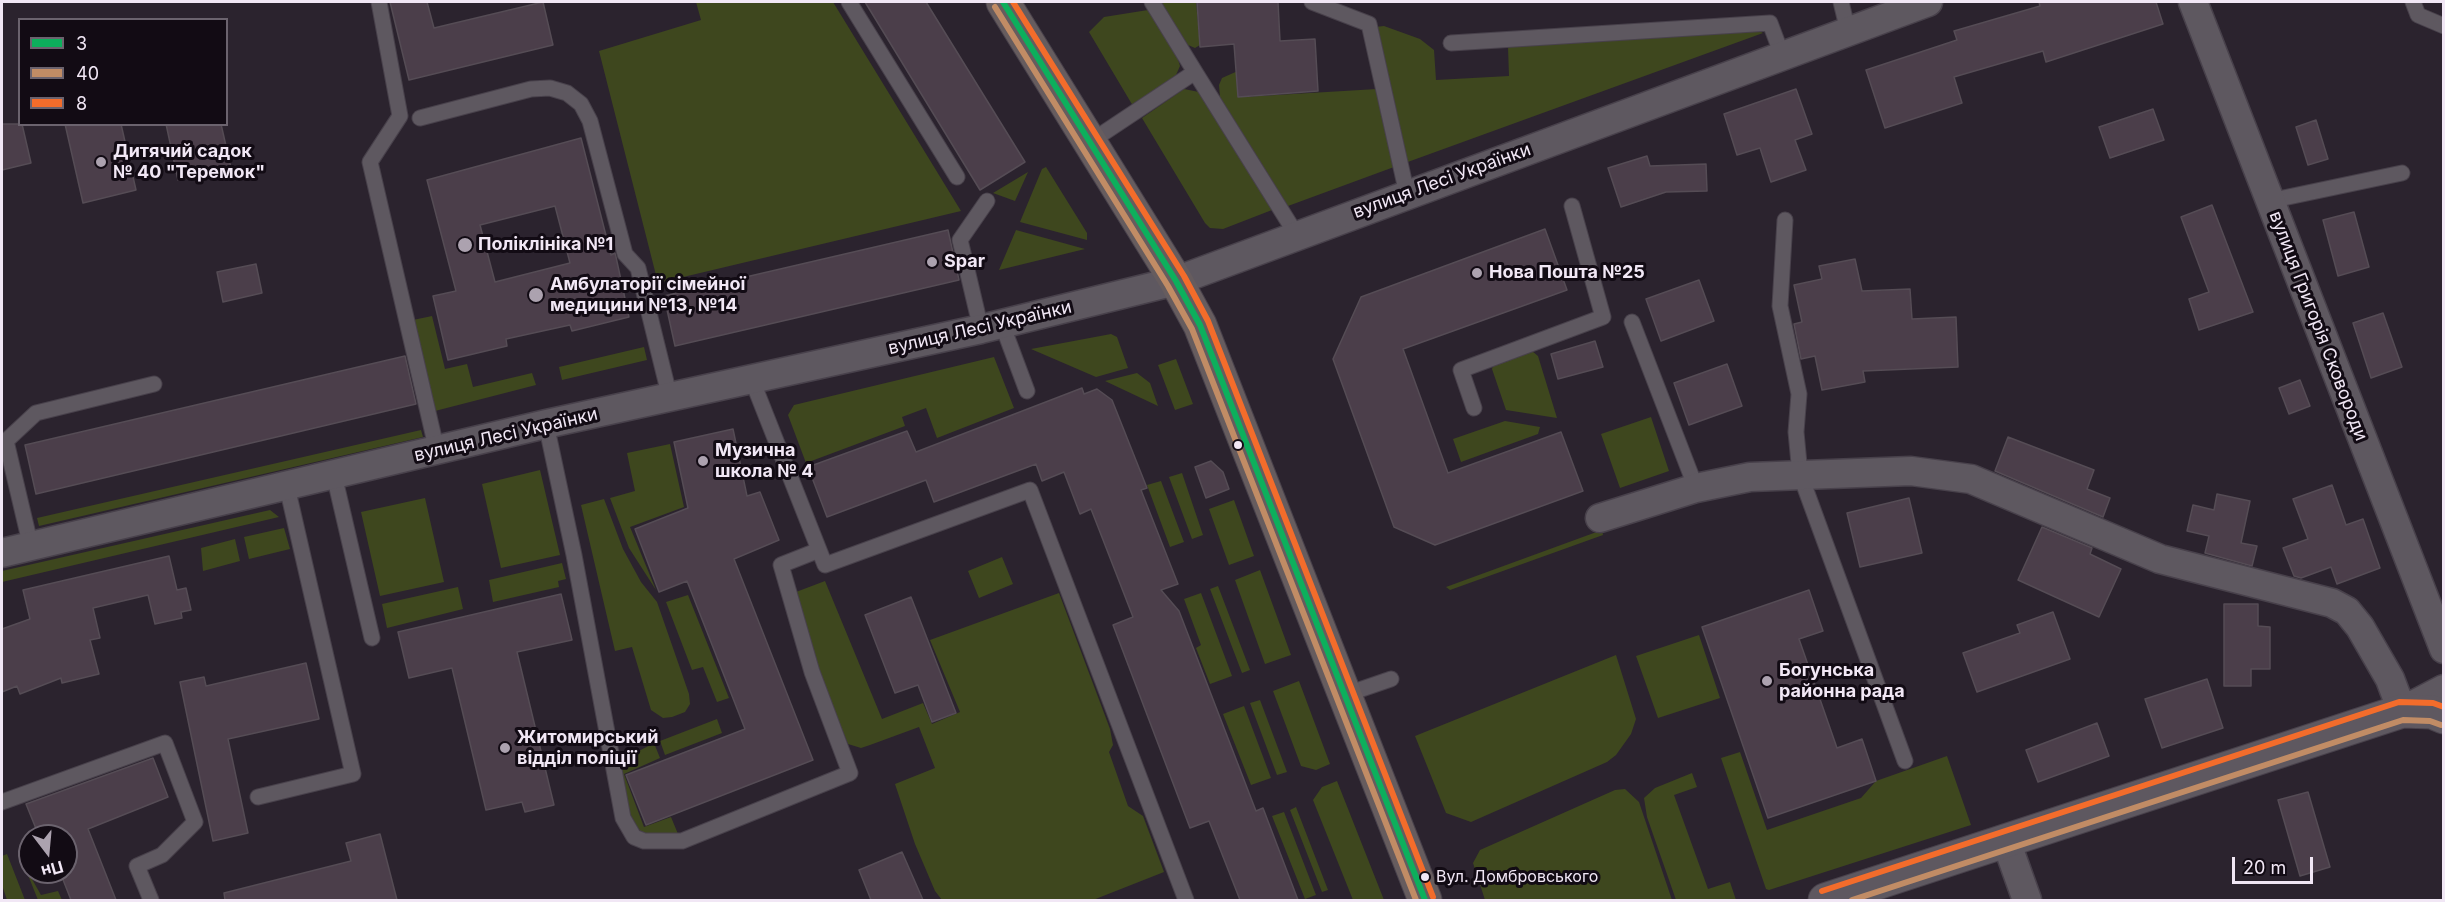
<!DOCTYPE html>
<meta charset="utf-8">
<style>
body{margin:0}
#map{position:relative;width:2445px;height:902px;overflow:hidden;background:#2b232e;font-family:Inter,sans-serif}
canvas{display:block}
.frame{position:absolute;inset:0;border:3px solid #f1e7f5;pointer-events:none}
.legend{position:absolute;left:18px;top:18px;width:210px;height:108px;box-sizing:border-box;background:#120b14;border:2px solid #6b636e;margin:0;padding:8px 10px;list-style:none;font-size:18px;color:#f1e7f5}
.legend li{display:flex;align-items:center;gap:12px;height:30px}
.legend b{width:30px;border:2px solid #6b636e}
.north{position:absolute;left:18px;top:824px;width:60px;height:60px;box-sizing:border-box;background:#120b14;border:2px solid #6b636e;border-radius:50%;rotate:164deg;font-size:16px;font-weight:700;line-height:24px;text-align:center;color:#f1e7f5}
.north::after{content:'';display:block;margin:auto;width:21px;height:27px;background:#aca2af;clip-path:polygon(50% 0,100% 100%,50% 72%,0 100%)}
.scale{position:absolute;left:2232px;top:857px;width:81px;height:27px;box-sizing:border-box;border:3px solid #f1e7f5;border-top:0;padding-left:8px;font-size:18px;line-height:21px;white-space:nowrap;color:#f1e7f5;-webkit-text-stroke:4px #120b14;paint-order:stroke}
</style>
<div id="map">
<canvas width="2445" height="902"></canvas>
<div class="frame"></div>
<ul class="legend">
<li><b style="height:8px;background:#0daf5c"></b>3</li>
<li><b style="height:8px;background:#c18c65"></b>40</li>
<li><b style="height:8px;background:#f36c2b"></b>8</li>
</ul>
<div class="north">Пн</div>
<div class="scale">20 m</div>
</div>
<script>
const context = document.querySelector('canvas').getContext('2d');
context.lineJoin = 'round';
function paint(path, color) { context.fillStyle = color; context.fill(path, 'evenodd'); }
const toPath = rows => new Path2D(rows.map(r => 'M' + r).join(''));
function trace(path, color, width, dash) { context.strokeStyle = color; context.lineWidth = width; context.lineCap = dash ? 'butt' : 'round'; context.setLineDash(dash || []); context.stroke(path); }
function label(font, color, halo, rows, align = 'center') {
  context.font = font + ' Inter,sans-serif'; context.lineWidth = 6; context.setLineDash([]); context.textBaseline = 'middle'; context.strokeStyle = halo; context.fillStyle = color; for (const [text, x, y, turn = 0] of rows) {
    context.save(); context.translate(x, y); context.rotate((+turn || 0) * Math.PI / 180); context.textAlign = isNaN(turn) ? turn : align; if (halo) context.strokeText(text, 0, 0); context.fillText(text, 0, 0); context.restore();
  }
}
paint(toPath([
 [696,2,833,2,961,211,658,283,599,51,701,20],
 [1161,2,1196,2,1200,45,1195,48,1188,45],
 [1148,10,1177,56,1180,66,1176,75,1133,106,1089,32,1104,17],
 [1384,26,1420,39,1434,50,1436,80,1509,76,1508,47,1758,30,1763,33,1405,163,1375,27],
 [1240,70,1243,97,1377,89,1394,167,1288,206,1220,97,1219,85,1222,78],
 [1184,89,1199,92,1272,210,1223,229,1210,228,1205,223,1142,118],
 [1046,167,1087,233,1087,240,1020,222,1042,169],
 [1028,172,1015,201,993,193],
 [1016,230,1085,249,999,270],
 [432,316,445,369,467,364,473,387,532,373,536,385,435,411,413,320],
 [1111,334,1117,337,1128,368,1096,377,1031,349],
 [644,347,647,360,562,380,559,367],
 [1532,351,1538,356,1557,418,1506,410,1492,369,1493,366],
 [994,357,1014,408,937,438,926,408,902,417,905,426,806,463,788,415,794,405],
 [1176,359,1193,404,1175,410,1158,365],
 [1137,373,1150,383,1158,406,1105,381],
 [1651,417,1669,471,1620,488,1601,434],
 [1505,421,1540,427,1538,434,1461,462,1453,439],
 [421,430,423,437,39,526,37,518],
 [670,444,684,507,630,527,656,590,629,548,610,498,635,491,627,453],
 [540,470,560,555,501,568,482,484],
 [1182,473,1203,535,1192,539,1169,477],
 [1161,481,1184,542,1170,547,1147,485],
 [425,498,444,582,380,596,361,512],
 [604,499,623,549,641,582,657,602,689,694,690,704,685,712,672,717,663,718,651,710,632,647,615,651,581,505],
 [1234,500,1254,556,1229,565,1209,509],
 [270,510,279,517,2,582,2,571],
 [284,528,290,549,249,559,244,537],
 [1602,530,1603,535,1450,590,1446,587],
 [235,539,240,561,203,571,201,548],
 [1002,557,1013,584,979,598,968,571],
 [562,563,566,579,558,581,559,587,493,602,489,580],
 [1260,570,1291,655,1265,664,1235,580],
 [825,581,882,719,923,703,932,724,960,712,930,640,1059,593,1110,729,1113,745,1109,752,1128,806,1143,816,1164,872,1093,900,942,900,935,891,915,844,895,784,935,768,919,727,870,745,861,748,848,744,819,673,796,592],
 [1218,586,1250,670,1242,673,1210,589],
 [458,587,463,609,387,628,382,604],
 [1201,593,1232,676,1210,684,1196,648,1201,645,1184,599],
 [688,595,729,698,717,702,703,667,692,670,666,602],
 [1699,635,1720,698,1658,718,1636,656],
 [1616,655,1636,719,1631,734,1616,755,1607,762,1471,822,1446,813,1415,736],
 [1299,681,1330,764,1316,770,1301,766,1273,691],
 [1260,700,1287,772,1277,775,1250,703],
 [1244,706,1271,778,1251,785,1223,714],
 [717,719,722,733,665,755,660,741],
 [654,743,660,758,624,774,644,827,671,817,678,834,641,833,625,805,620,770,637,752],
 [1740,752,1767,830,1861,798,1876,781,1947,756,1971,825,1769,890,1766,889,1721,758],
 [1692,773,1697,787,1674,795,1708,889,1730,882,1736,900,1676,900,1647,817,1644,798,1655,788],
 [1337,781,1384,900,1353,900,1313,800,1322,787],
 [1625,789,1639,802,1672,900,1485,900,1473,863,1480,850,1615,790],
 [1296,807,1328,890,1322,892,1290,810],
 [1284,812,1316,895,1305,899,1272,816],
 [7,854,25,900,7,900,2,885,2,856],
 [24,865,41,895,58,891,62,900,38,900]
]), '#3e471e');
const building = toPath([
 [390,2,427,2,434,28,543,2,553,45,409,80,390,2],
 [865,2,926,2,1025,162,980,190,865,2],
 [1197,2,1278,2,1280,41,1315,39,1318,91,1238,97,1234,44,1200,47,1197,2],
 [2039,2,2156,2,2163,24,2046,62,2043,51,1954,77,1962,103,1885,128,1866,70,1957,40,1954,31,2040,6,2039,2],
 [1796,89,1812,134,1795,140,1806,170,1771,182,1760,148,1737,155,1724,114,1796,89],
 [2153,109,2164,140,2110,158,2099,127,2153,109],
 [2316,120,2328,159,2308,165,2296,127,2316,120],
 [2,124,22,124,31,163,2,170,2,124],
 [65,124,121,124,136,190,83,203,65,124],
 [166,124,221,124,231,168,178,180,166,124],
 [581,138,611,255,615,253,616,257,629,317,572,331,570,325,506,339,507,346,448,360,433,296,456,291,427,180,581,138],
 [555,206,570,263,495,282,480,225,555,206],
 [1647,156,1650,166,1706,164,1707,191,1666,192,1621,207,1608,168,1647,156],
 [2212,205,2253,312,2199,330,2189,299,2209,292,2181,217,2212,205],
 [2354,212,2369,267,2338,276,2323,220,2354,212],
 [1545,229,1567,290,1403,349,1448,473,1561,432,1583,491,1435,545,1394,527,1333,359,1361,297,1545,229],
 [948,230,959,280,675,346,664,296,948,230],
 [1855,259,1862,291,1910,289,1912,319,1956,317,1958,367,1863,371,1865,382,1822,390,1815,356,1801,359,1794,324,1802,322,1794,285,1822,279,1819,266,1855,259],
 [256,264,262,293,223,302,217,272,256,264],
 [1699,280,1714,321,1661,341,1646,299,1699,280],
 [2383,313,2402,367,2371,378,2353,323,2383,313],
 [1595,341,1603,367,1558,379,1551,354,1595,341],
 [405,356,416,404,36,494,25,445,405,356],
 [1727,364,1742,406,1689,425,1674,383,1727,364],
 [2300,380,2310,406,2289,414,2279,388,2300,380],
 [1082,388,1084,394,1097,389,1112,400,1147,488,1141,490,1178,584,1161,590,1179,611,1256,811,1263,808,1298,900,1240,900,1209,821,1190,828,1113,625,1133,617,1091,509,1080,514,1064,472,1042,481,1036,464,934,502,926,480,827,517,808,467,907,431,916,452,1082,388],
 [733,429,747,496,760,492,779,540,734,559,813,760,646,825,626,775,745,729,687,581,659,592,635,529,688,508,674,442,733,429],
 [2008,437,2094,470,2087,489,2110,498,2103,517,1995,471,2008,437],
 [1211,461,1223,472,1229,489,1206,498,1195,467,1211,461],
 [2332,485,2346,525,2363,519,2380,568,2337,584,2331,567,2301,578,2294,576,2283,548,2308,539,2293,499,2332,485],
 [2217,494,2250,501,2241,543,2257,546,2252,566,2205,553,2209,536,2187,531,2193,505,2214,510,2217,494],
 [1909,498,1922,553,1860,567,1847,513,1909,498],
 [2042,527,2092,548,2090,554,2121,569,2099,617,2018,580,2042,527],
 [169,556,177,590,186,588,191,610,181,612,182,618,155,624,148,595,93,608,100,638,90,640,99,674,62,683,61,678,20,694,17,686,2,692,2,629,30,619,23,590,169,556],
 [1809,590,1823,631,1799,639,1837,748,1862,739,1876,781,1768,818,1702,627,1809,590],
 [561,594,572,640,517,652,554,805,525,812,522,802,486,810,452,668,409,678,398,632,561,594],
 [911,597,956,713,932,722,918,685,895,693,865,615,911,597],
 [2224,604,2258,604,2258,626,2270,627,2270,669,2251,669,2251,686,2224,686,2224,604],
 [2053,612,2070,659,1977,692,1963,653,2020,633,2017,625,2053,612],
 [306,663,319,719,228,739,248,833,213,841,180,682,204,677,206,686,306,663],
 [2207,679,2223,728,2162,748,2145,699,2207,679],
 [2097,723,2109,756,2038,782,2026,750,2097,723],
 [153,758,168,797,88,829,116,900,71,900,60,872,66,872,66,836,39,836,26,804,153,758],
 [2308,792,2330,867,2300,876,2278,800,2308,792],
 [380,834,397,900,225,900,224,893,351,861,346,843,380,834],
 [902,852,923,900,871,900,859,870,902,852]
]);
paint(building, '#4b3e4a');
trace(building, '#554c55', 1.5);
const service = toPath([
 [379,2,400,116,370,162,437,451],
 [849,2,957,177],
 [1312,2,1369,24,1407,194],
 [1841,2,1848,31],
 [2413,2,2418,15,2444,26],
 [1451,43,1770,23,1782,55],
 [1195,72,1296,234],
 [420,118,531,89,550,88,567,93,581,104,590,121,625,254,638,268,670,398],
 [1105,132,1195,72,1152,2],
 [2269,201,2402,173],
 [1785,220,1780,306,1799,394,1796,432,1800,474,1905,761],
 [1632,322,1696,488],
 [1002,324,1027,391],
 [981,329,960,240,987,201],
 [752,380,825,565,1030,490,1186,900],
 [1474,408,1461,370,1603,317,1572,206],
 [546,424,574,555,623,818,634,837,644,841,682,841,850,773,812,672,781,565,819,550],
 [334,475,372,638],
 [31,547,6,441,36,413,154,384],
 [1359,690,1391,679],
 [258,797,353,774,287,487],
 [2,802,165,743,195,822,162,855,137,866,151,900]
]);
const minor = toPath([
 [2193,2,2444,649],
 [1600,518,1696,488,1750,477,1911,471,1971,479,2160,559,2332,603,2347,611,2360,627,2390,679,2402,711,2444,689],
 [2,553,546,424,981,329,1176,281,1928,2],
 [2006,841,2027,900]
]);
const tertiary = toPath([
 [1825,900,2402,711,2432,712,2444,717]
]);
const primary = toPath([
 [1003,2,1176,281,1200,325,1425,900]
]);
trace(service, '#48414b', 17);
trace(minor, '#48414b', 31);
trace(tertiary, '#48414b', 35);
trace(primary, '#48414b', 35);
trace(service, '#5e5860', 15);
trace(minor, '#5e5860', 28);
trace(tertiary, '#5e5860', 33);
trace(primary, '#665c5e', 33);
trace(toPath([
 [1003,2,1176,281,1200,325,1425,900]
]), '#0daf5c', 6);
trace(toPath([
 [995,7,1168,286,1192,329,1416,900],
 [1852,900,2403,720,2430,721,2441,725]
]), '#c18c65', 6);
trace(toPath([
 [1013,2,1184,276,1208,321,1433,897],
 [1822,891,2399,702,2433,703,2444,707]
]), '#f36c2b', 6);
for (const [x, y, r, color] of [
 [101,162,6,"#aca2af"],
 [465,245,8,"#aca2af"],
 [932,262,6,"#aca2af"],
 [1477,273,6,"#aca2af"],
 [536,295,8,"#aca2af"],
 [1238,445,5,"#f1e7f5"],
 [703,461,6,"#aca2af"],
 [1767,681,6,"#aca2af"],
 [505,748,6,"#aca2af"],
 [1425,877,5,"#f1e7f5"]
]) { const dot = new Path2D(); dot.arc(x, y, r, 0, 2 * Math.PI); context.fillStyle = color; context.fill(dot); trace(dot, '#120b14', 2); }
label('16px', '#f1e7f5', '#120b14', [
 ["Вул. Домбровського",1436,877]
], 'left');
label('bold 18px', '#f1e7f5', '#120b14', [
 ["Дитячий садок",113,152],
 ["№ 40 \"Теремок\"",113,173],
 ["Поліклініка №1",478,245],
 ["Spar",944,262],
 ["Нова Пошта №25",1489,273],
 ["Амбулаторії сімейної",550,285],
 ["медицини №13, №14",550,306],
 ["Музична",715,451],
 ["школа № 4",715,472],
 ["Богунська",1779,671],
 ["районна рада",1779,692],
 ["Житомирський",517,738],
 ["відділ поліції",517,759]
], 'left');
label('18px', '#f1e7f5', '#120b14', [
 ["вулиця Лесі Українки",1442,181,-20],
 ["вулиця Григорія Сковороди",2318,326,69],
 ["вулиця Лесі Українки",980,328,-13],
 ["вулиця Лесі Українки",506,435,-13]
]);
</script>
